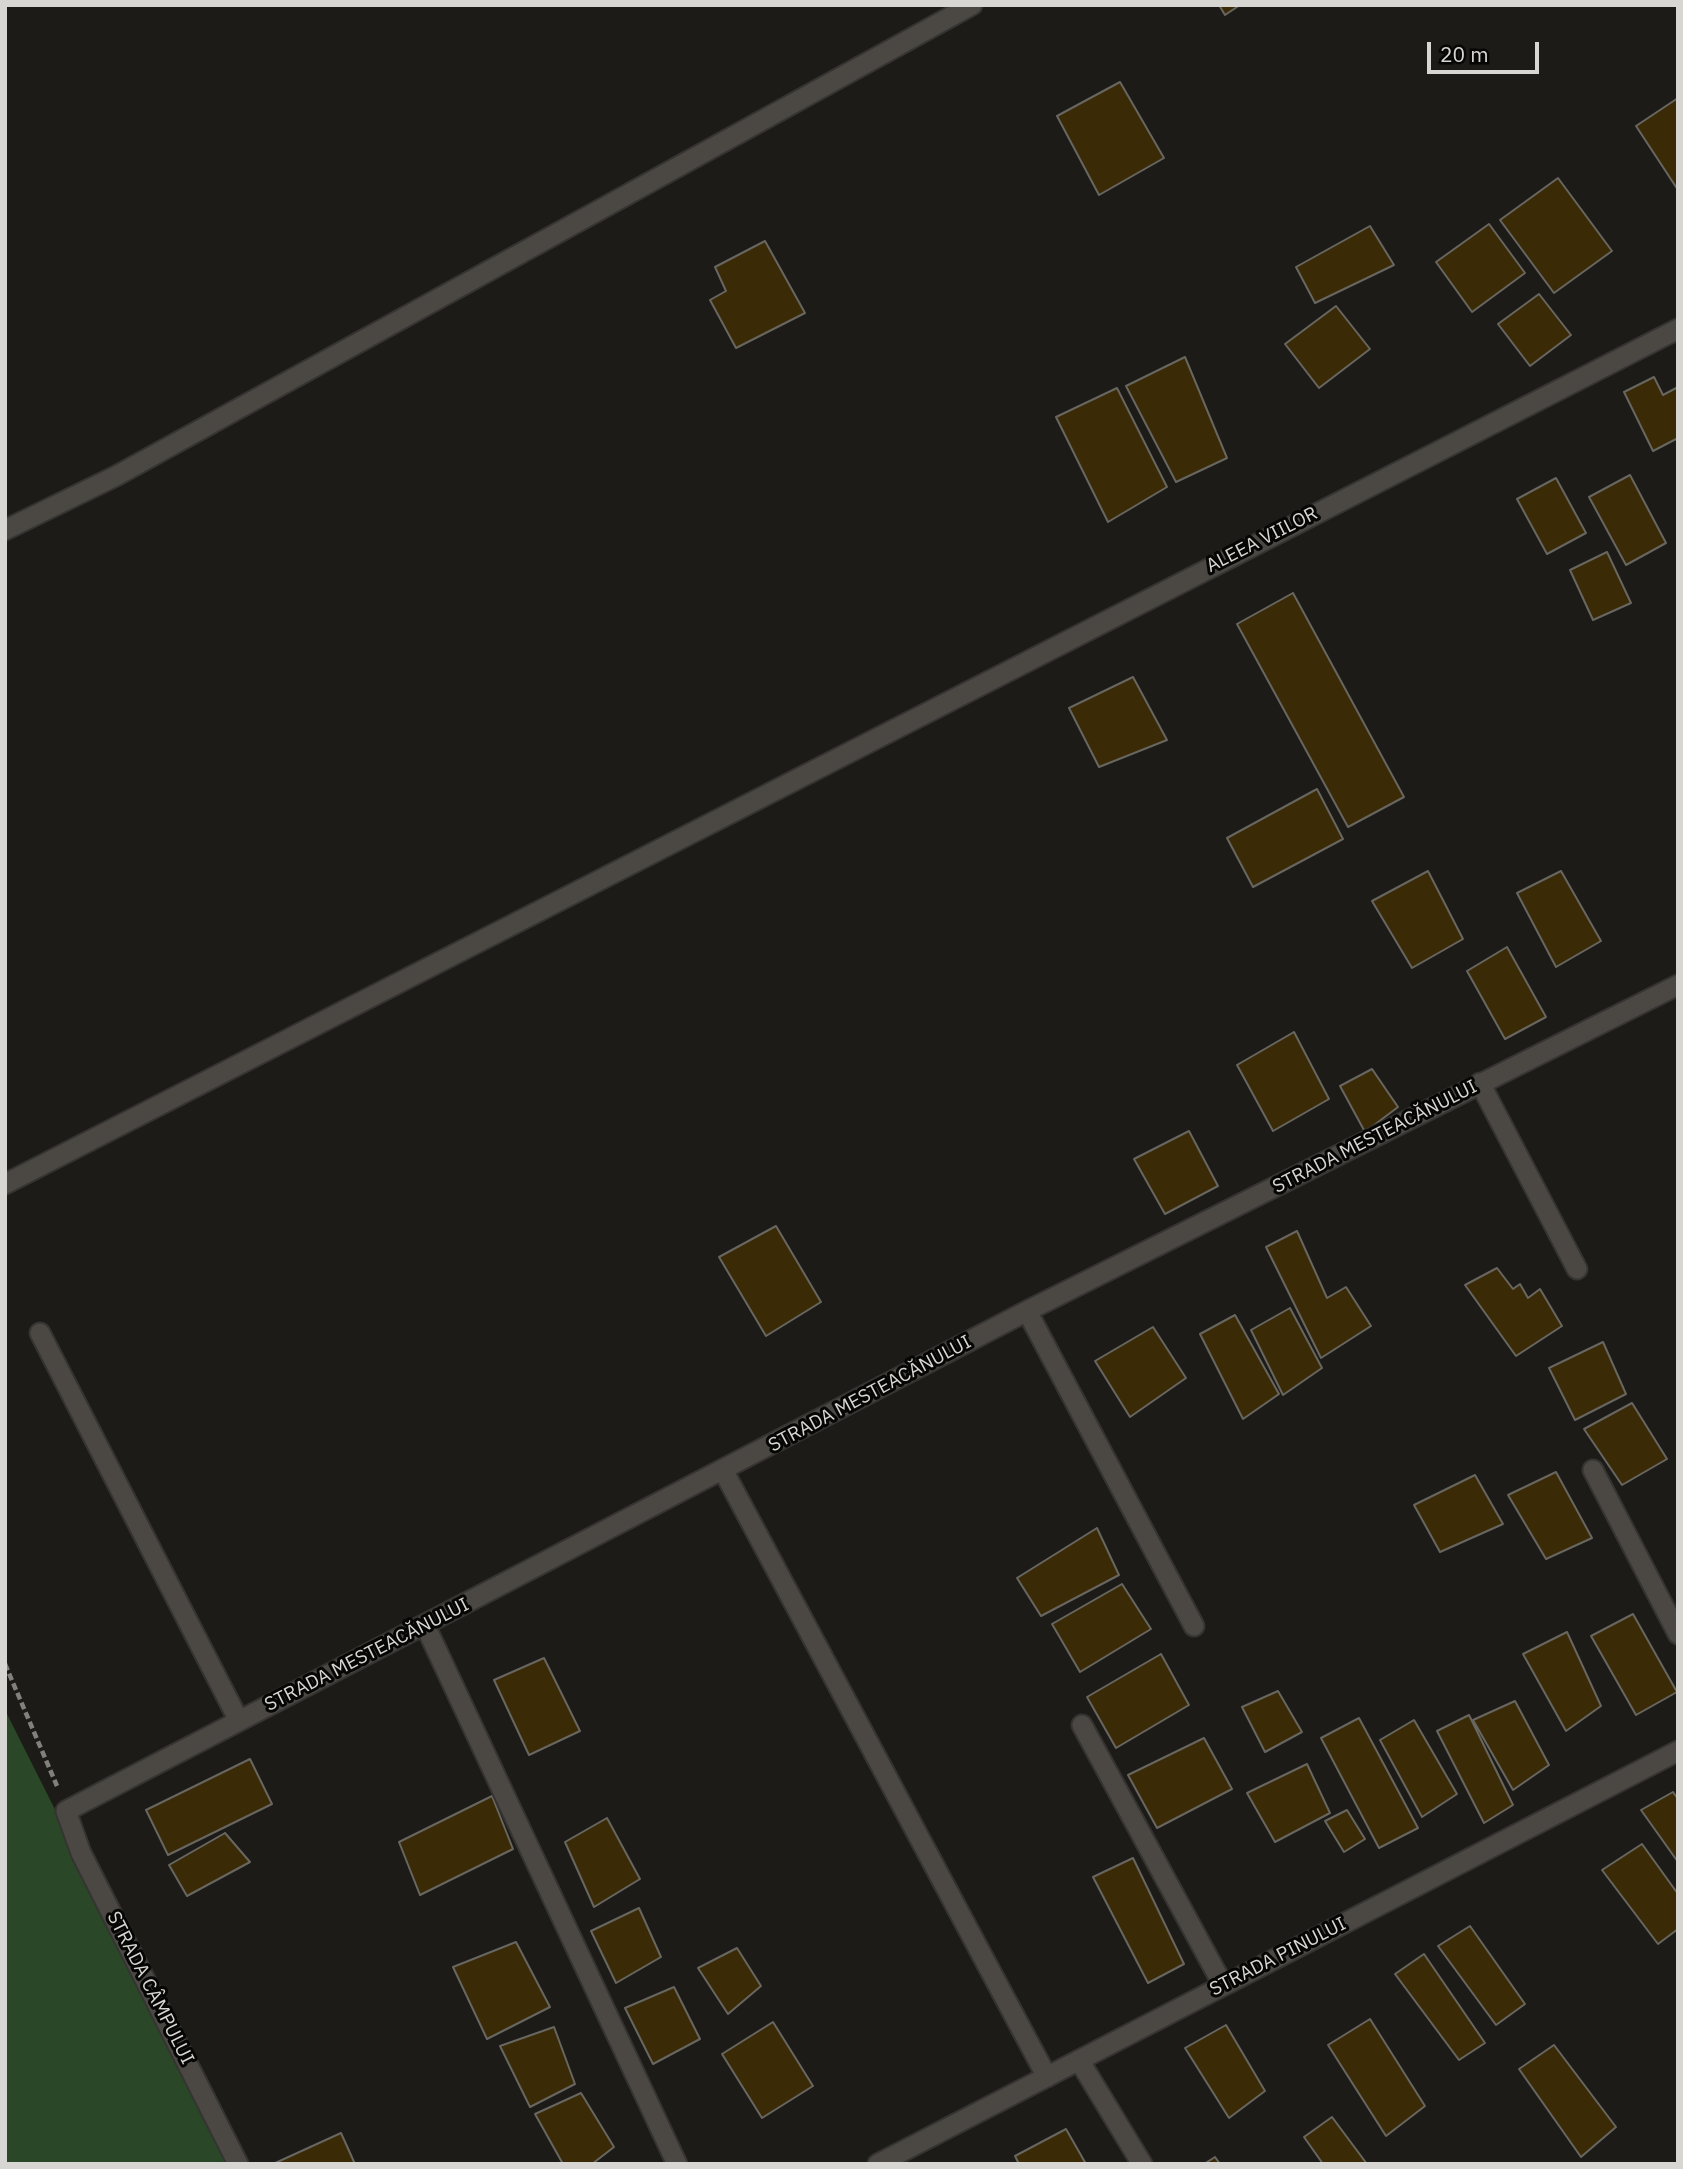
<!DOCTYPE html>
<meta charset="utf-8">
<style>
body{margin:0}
#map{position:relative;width:1683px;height:2169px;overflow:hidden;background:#1d1b17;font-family:"IBM Plex Sans",sans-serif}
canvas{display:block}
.frame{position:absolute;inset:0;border:7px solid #d7d6d3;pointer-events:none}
.scale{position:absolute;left:1427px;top:42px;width:112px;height:32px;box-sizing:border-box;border:4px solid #d7d6d3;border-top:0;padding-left:9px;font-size:21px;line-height:24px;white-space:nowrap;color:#d7d6d3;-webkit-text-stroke:5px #060605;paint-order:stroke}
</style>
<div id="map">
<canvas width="1683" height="2169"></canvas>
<div class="frame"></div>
<div class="scale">20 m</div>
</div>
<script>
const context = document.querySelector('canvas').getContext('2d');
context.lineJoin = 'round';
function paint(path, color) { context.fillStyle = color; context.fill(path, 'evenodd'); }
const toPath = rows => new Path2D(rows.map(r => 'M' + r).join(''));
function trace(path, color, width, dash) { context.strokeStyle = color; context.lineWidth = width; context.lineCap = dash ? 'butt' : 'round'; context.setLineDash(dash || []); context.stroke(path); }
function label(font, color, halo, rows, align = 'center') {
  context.font = font + ' "IBM Plex Sans",sans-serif'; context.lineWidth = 6; context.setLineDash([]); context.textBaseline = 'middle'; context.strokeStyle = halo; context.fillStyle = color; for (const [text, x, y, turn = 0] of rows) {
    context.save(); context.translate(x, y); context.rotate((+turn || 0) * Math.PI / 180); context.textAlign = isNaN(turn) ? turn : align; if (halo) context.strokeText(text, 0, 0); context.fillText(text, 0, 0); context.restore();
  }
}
paint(toPath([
 [5,1710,233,2164,5,2164]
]), '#2a4827');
const building = toPath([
 [1219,5,1240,5,1225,15,1219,5],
 [1120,82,1164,158,1099,195,1057,116,1120,82],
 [1678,98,1678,190,1636,126,1678,98],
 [1558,178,1612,251,1554,293,1500,220,1558,178],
 [1489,224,1525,273,1472,312,1436,262,1489,224],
 [1370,226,1394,265,1315,303,1296,267,1370,226],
 [765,241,805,313,736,348,710,300,726,291,715,267,765,241],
 [1539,294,1571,335,1530,366,1498,324,1539,294],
 [1336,306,1370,349,1319,388,1285,344,1336,306],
 [1185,357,1227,458,1176,482,1126,386,1185,357],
 [1654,377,1663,395,1678,387,1678,438,1653,451,1624,392,1654,377],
 [1117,388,1167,487,1108,522,1056,417,1117,388],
 [1630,475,1666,543,1626,565,1589,497,1630,475],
 [1556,478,1586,533,1547,554,1517,499,1556,478],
 [1607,552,1631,603,1593,620,1570,570,1607,552],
 [1293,593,1404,797,1348,827,1237,624,1293,593],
 [1133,677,1167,740,1099,767,1069,708,1133,677],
 [1317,789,1343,839,1253,887,1227,838,1317,789],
 [1428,871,1463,939,1412,968,1372,901,1428,871],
 [1561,871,1601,941,1556,967,1517,893,1561,871],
 [1507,947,1546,1017,1505,1039,1467,971,1507,947],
 [1294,1032,1329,1099,1273,1131,1237,1065,1294,1032],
 [1372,1069,1398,1107,1365,1132,1340,1086,1372,1069],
 [1189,1131,1218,1186,1165,1214,1134,1159,1189,1131],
 [776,1226,821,1302,766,1336,719,1257,776,1226],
 [1297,1231,1327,1298,1346,1287,1371,1326,1321,1358,1266,1247,1297,1231],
 [1497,1268,1513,1289,1520,1284,1528,1298,1540,1289,1562,1326,1516,1356,1465,1285,1497,1268],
 [1290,1308,1322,1368,1283,1395,1251,1330,1290,1308],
 [1235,1315,1279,1394,1243,1419,1200,1334,1235,1315],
 [1153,1327,1186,1378,1130,1417,1095,1361,1153,1327],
 [1603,1342,1626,1394,1575,1420,1549,1368,1603,1342],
 [1632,1403,1667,1459,1622,1485,1584,1429,1632,1403],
 [1556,1472,1592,1538,1546,1559,1508,1495,1556,1472],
 [1475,1475,1503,1524,1440,1552,1414,1505,1475,1475],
 [1097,1528,1119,1575,1041,1616,1017,1578,1097,1528],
 [1122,1584,1151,1629,1080,1672,1052,1624,1122,1584],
 [1633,1614,1677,1692,1636,1715,1591,1636,1633,1614],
 [1567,1632,1601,1706,1566,1731,1523,1654,1567,1632],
 [1161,1654,1189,1705,1116,1748,1087,1697,1161,1654],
 [544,1658,580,1731,529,1755,494,1680,544,1658],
 [1278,1691,1302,1732,1265,1752,1242,1707,1278,1691],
 [1515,1701,1549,1765,1513,1790,1473,1720,1515,1701],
 [1469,1715,1513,1805,1484,1823,1437,1731,1469,1715],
 [1359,1718,1418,1828,1379,1848,1321,1738,1359,1718],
 [1414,1720,1457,1794,1422,1817,1380,1740,1414,1720],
 [1204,1738,1232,1789,1157,1828,1128,1775,1204,1738],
 [250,1759,272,1804,168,1855,146,1810,250,1759],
 [1307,1764,1330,1813,1275,1842,1247,1793,1307,1764],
 [1673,1792,1678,1799,1678,1862,1641,1810,1673,1792],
 [492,1796,513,1849,420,1895,399,1842,492,1796],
 [1347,1810,1365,1839,1344,1852,1325,1821,1347,1810],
 [607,1818,640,1879,594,1907,565,1842,607,1818],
 [225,1833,250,1862,187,1896,169,1865,225,1833],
 [1642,1844,1678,1894,1678,1929,1658,1944,1602,1870,1642,1844],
 [1133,1858,1184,1964,1148,1983,1093,1877,1133,1858],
 [639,1908,661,1957,616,1983,591,1931,639,1908],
 [1470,1926,1525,2004,1496,2025,1438,1946,1470,1926],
 [516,1942,550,2007,487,2039,453,1967,516,1942],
 [737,1948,761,1986,728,2014,698,1968,737,1948],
 [1424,1954,1485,2043,1459,2060,1395,1974,1424,1954],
 [674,1987,700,2039,653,2064,625,2008,674,1987],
 [1370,2019,1425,2106,1386,2136,1328,2045,1370,2019],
 [773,2022,813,2086,762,2118,722,2054,773,2022],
 [1226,2025,1265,2091,1229,2118,1185,2048,1226,2025],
 [554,2027,575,2084,530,2107,500,2046,554,2027],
 [1554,2045,1616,2127,1581,2157,1519,2069,1554,2045],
 [581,2093,614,2147,592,2164,563,2164,535,2114,581,2093],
 [1332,2117,1367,2164,1323,2164,1304,2137,1332,2117],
 [1066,2129,1086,2164,1019,2164,1015,2156,1066,2129],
 [341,2133,355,2164,273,2164,341,2133],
 [1215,2157,1220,2164,1204,2164,1215,2157]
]);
paint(building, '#3a2a06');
trace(building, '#686661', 2);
const minor = toPath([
 [5,530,116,476,972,5],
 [1480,1083,1577,1269],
 [5,1184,1678,329],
 [1027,1311,1194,1626],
 [40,1333,239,1721],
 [723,1470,1047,2077],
 [1593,1470,1678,1634],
 [425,1625,677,2164],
 [1082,1725,1223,1985],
 [1079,2060,1142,2164],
 [238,2164,81,1853,66,1811,1027,1311,1678,985],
 [878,2164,1678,1751]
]);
trace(minor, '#353432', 23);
trace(toPath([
 [5,1664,57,1786]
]), '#82807d', 4.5, [7, 3.5]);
trace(minor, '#4b4844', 19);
label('19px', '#d7d6d3', '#060605', [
 ["ALEEA VIILOR",1262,540,-27],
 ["STRADA MESTEACĂNULUI",1375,1137,-27],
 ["STRADA MESTEACĂNULUI",870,1394,-28],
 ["STRADA MESTEACĂNULUI",367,1655,-27],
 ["STRADA PINULUI",1278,1957,-27],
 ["STRADA CÂMPULUI",150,1988,63]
]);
</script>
